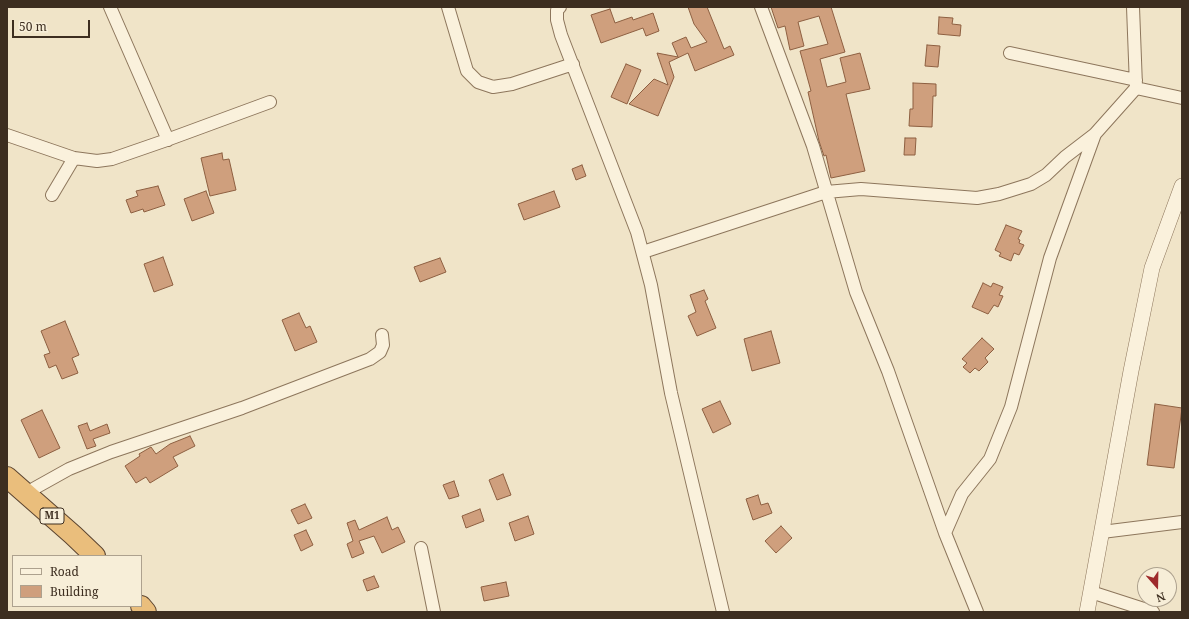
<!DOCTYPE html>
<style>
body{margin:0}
#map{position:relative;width:1189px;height:619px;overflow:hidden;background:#f0e4c8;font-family:"Noto Serif",serif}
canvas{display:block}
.frame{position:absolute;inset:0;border:8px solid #3d2e20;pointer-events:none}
.legend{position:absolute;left:12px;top:555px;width:130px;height:52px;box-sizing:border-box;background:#f7eed8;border:1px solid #ada18e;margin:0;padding:5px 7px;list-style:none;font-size:12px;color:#3d2e20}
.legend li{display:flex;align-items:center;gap:8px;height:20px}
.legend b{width:20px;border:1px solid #ada18e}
.north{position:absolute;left:1137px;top:567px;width:40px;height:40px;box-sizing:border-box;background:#f7eed8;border:1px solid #ada18e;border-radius:50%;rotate:160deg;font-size:11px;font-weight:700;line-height:16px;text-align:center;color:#3d2e20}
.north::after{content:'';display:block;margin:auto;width:14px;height:18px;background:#9e2a2b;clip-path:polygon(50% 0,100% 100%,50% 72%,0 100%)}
.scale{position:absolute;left:12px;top:20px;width:78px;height:18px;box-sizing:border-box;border:2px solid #3d2e20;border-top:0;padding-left:5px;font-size:12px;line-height:14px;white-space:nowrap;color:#3d2e20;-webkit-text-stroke:3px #f7eed8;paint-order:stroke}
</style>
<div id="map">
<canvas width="1189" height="619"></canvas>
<div class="frame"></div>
<ul class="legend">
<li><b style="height:5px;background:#faf1dc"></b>Road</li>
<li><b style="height:11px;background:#cf9f7d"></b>Building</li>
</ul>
<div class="north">N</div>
<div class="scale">50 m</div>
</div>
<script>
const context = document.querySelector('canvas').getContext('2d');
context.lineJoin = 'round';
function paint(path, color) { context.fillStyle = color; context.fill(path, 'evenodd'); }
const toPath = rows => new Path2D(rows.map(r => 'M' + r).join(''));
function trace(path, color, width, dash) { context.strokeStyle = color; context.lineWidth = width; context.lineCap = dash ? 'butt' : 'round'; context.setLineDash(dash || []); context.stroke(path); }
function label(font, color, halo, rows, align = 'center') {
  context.font = font + ' "Noto Serif",serif'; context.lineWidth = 4; context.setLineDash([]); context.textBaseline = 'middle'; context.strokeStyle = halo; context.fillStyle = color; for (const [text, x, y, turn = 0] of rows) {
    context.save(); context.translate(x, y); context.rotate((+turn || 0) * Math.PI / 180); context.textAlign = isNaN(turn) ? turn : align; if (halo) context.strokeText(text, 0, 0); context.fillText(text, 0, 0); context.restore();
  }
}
const building = toPath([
 [688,7,707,7,724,49,730,46,734,55,695,71,688,53,669,62,674,77,658,116,629,104,654,79,668,85,657,53,678,57,672,43,686,37,691,48,707,42,694,24,688,7],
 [771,7,831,7,845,52,820,59,827,87,846,82,840,58,860,53,870,89,846,94,865,171,831,178,826,155,824,156,819,141,808,92,811,91,800,51,828,44,819,16,798,22,804,46,790,50,785,26,778,28,771,7],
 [610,9,615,23,632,17,633,20,653,13,659,31,646,36,643,28,601,43,591,15,610,9],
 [939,17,953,18,952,24,961,25,960,36,938,34,939,17],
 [927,45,940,46,938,67,925,66,927,45],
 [626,64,641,70,627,104,611,97,626,64],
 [913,83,936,84,936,96,933,96,932,127,909,126,910,109,913,109,913,83],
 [905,138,916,138,915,155,904,155,905,138],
 [222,153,223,160,229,159,236,190,210,196,201,158,222,153],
 [582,165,586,176,576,180,572,169,582,165],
 [158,186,165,205,144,212,143,209,131,213,126,200,138,196,136,191,158,186],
 [206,191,214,213,192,221,184,199,206,191],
 [554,191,560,207,524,220,518,204,554,191],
 [1006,225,1022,231,1018,239,1020,240,1019,243,1024,245,1019,255,1014,253,1011,261,999,256,1001,253,995,250,1006,225],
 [163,257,173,285,154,292,144,264,163,257],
 [440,258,446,272,420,282,414,267,440,258],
 [983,283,991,287,993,283,1003,287,999,295,1003,296,998,307,994,305,988,314,972,307,983,283],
 [704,290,708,299,705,301,716,328,697,336,688,316,696,312,690,295,704,290],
 [299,313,306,328,310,326,317,342,295,351,282,320,299,313],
 [65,321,79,355,72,358,78,373,62,379,56,365,49,368,44,355,50,353,41,331,65,321],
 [771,331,780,363,752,371,744,339,771,331],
 [982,338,994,349,985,358,988,362,979,371,975,368,970,373,963,367,967,363,962,359,982,338],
 [720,401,731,424,713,433,702,409,720,401],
 [1155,404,1182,408,1174,468,1147,465,1155,404],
 [42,410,60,448,39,458,21,420,42,410],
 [87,423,90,431,107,424,110,433,93,439,96,446,87,449,78,426,87,423],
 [190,436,195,446,173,457,178,466,150,483,146,477,136,483,125,466,140,456,139,454,151,447,156,454,170,444,190,436],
 [503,474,511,495,497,500,489,480,503,474],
 [454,481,459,496,449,499,443,485,454,481],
 [758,495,761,505,768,503,772,513,753,520,746,499,758,495],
 [305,504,312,518,298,524,291,510,305,504],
 [480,509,484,521,466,528,462,516,480,509],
 [528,516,534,534,515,541,509,523,528,516],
 [387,517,392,530,398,527,405,542,382,553,374,536,359,541,364,553,352,558,347,544,353,541,347,523,355,520,359,530,387,517],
 [781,526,792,538,776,553,765,541,781,526],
 [306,530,313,545,301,551,294,535,306,530],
 [374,576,379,587,367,591,363,580,374,576],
 [506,582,509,596,484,601,481,587,506,582]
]);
paint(building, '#cf9f7d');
trace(building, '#8d5f41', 1);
const minor = toPath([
 [110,7,168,140],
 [448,7,467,71,478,82,493,87,512,84,573,64],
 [560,7,557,10,557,20,561,35,637,232,651,285,671,393,723,612],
 [761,7,813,146,856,292,888,371,945,533,977,612],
 [1133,7,1136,86],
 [1010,53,1136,80],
 [7,135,74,158,97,161,112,159,164,141,270,102],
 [52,195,74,158],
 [643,252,826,192,861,189,977,198,999,194,1031,184,1046,175,1065,157,1095,134,1136,88,1182,98],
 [26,493,69,469,111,452,242,408,370,359,380,352,383,345,382,335],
 [1102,532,1182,522],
 [945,533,962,494,990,459,1011,407,1050,258,1095,134],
 [421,548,434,612],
 [1091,592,1153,612]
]);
const tertiary = toPath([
 [1087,612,1131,371,1152,268,1182,186]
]);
const trunk = toPath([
 [7,477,73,535,95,556],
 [141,606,146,612]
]);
trace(minor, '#8d765c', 14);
trace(tertiary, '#8d765c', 16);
trace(trunk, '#5b4430', 22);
trace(minor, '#faf1dc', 12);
trace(tertiary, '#faf1dc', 15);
trace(trunk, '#eabe7c', 20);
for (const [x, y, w] of [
 [52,516,24]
]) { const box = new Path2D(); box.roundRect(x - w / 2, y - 8, w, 16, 3); context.fillStyle = '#f7eed8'; context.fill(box); trace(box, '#3d2e20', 1); }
label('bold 10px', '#3d2e20', null, [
 ["M1",52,516]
]);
</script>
